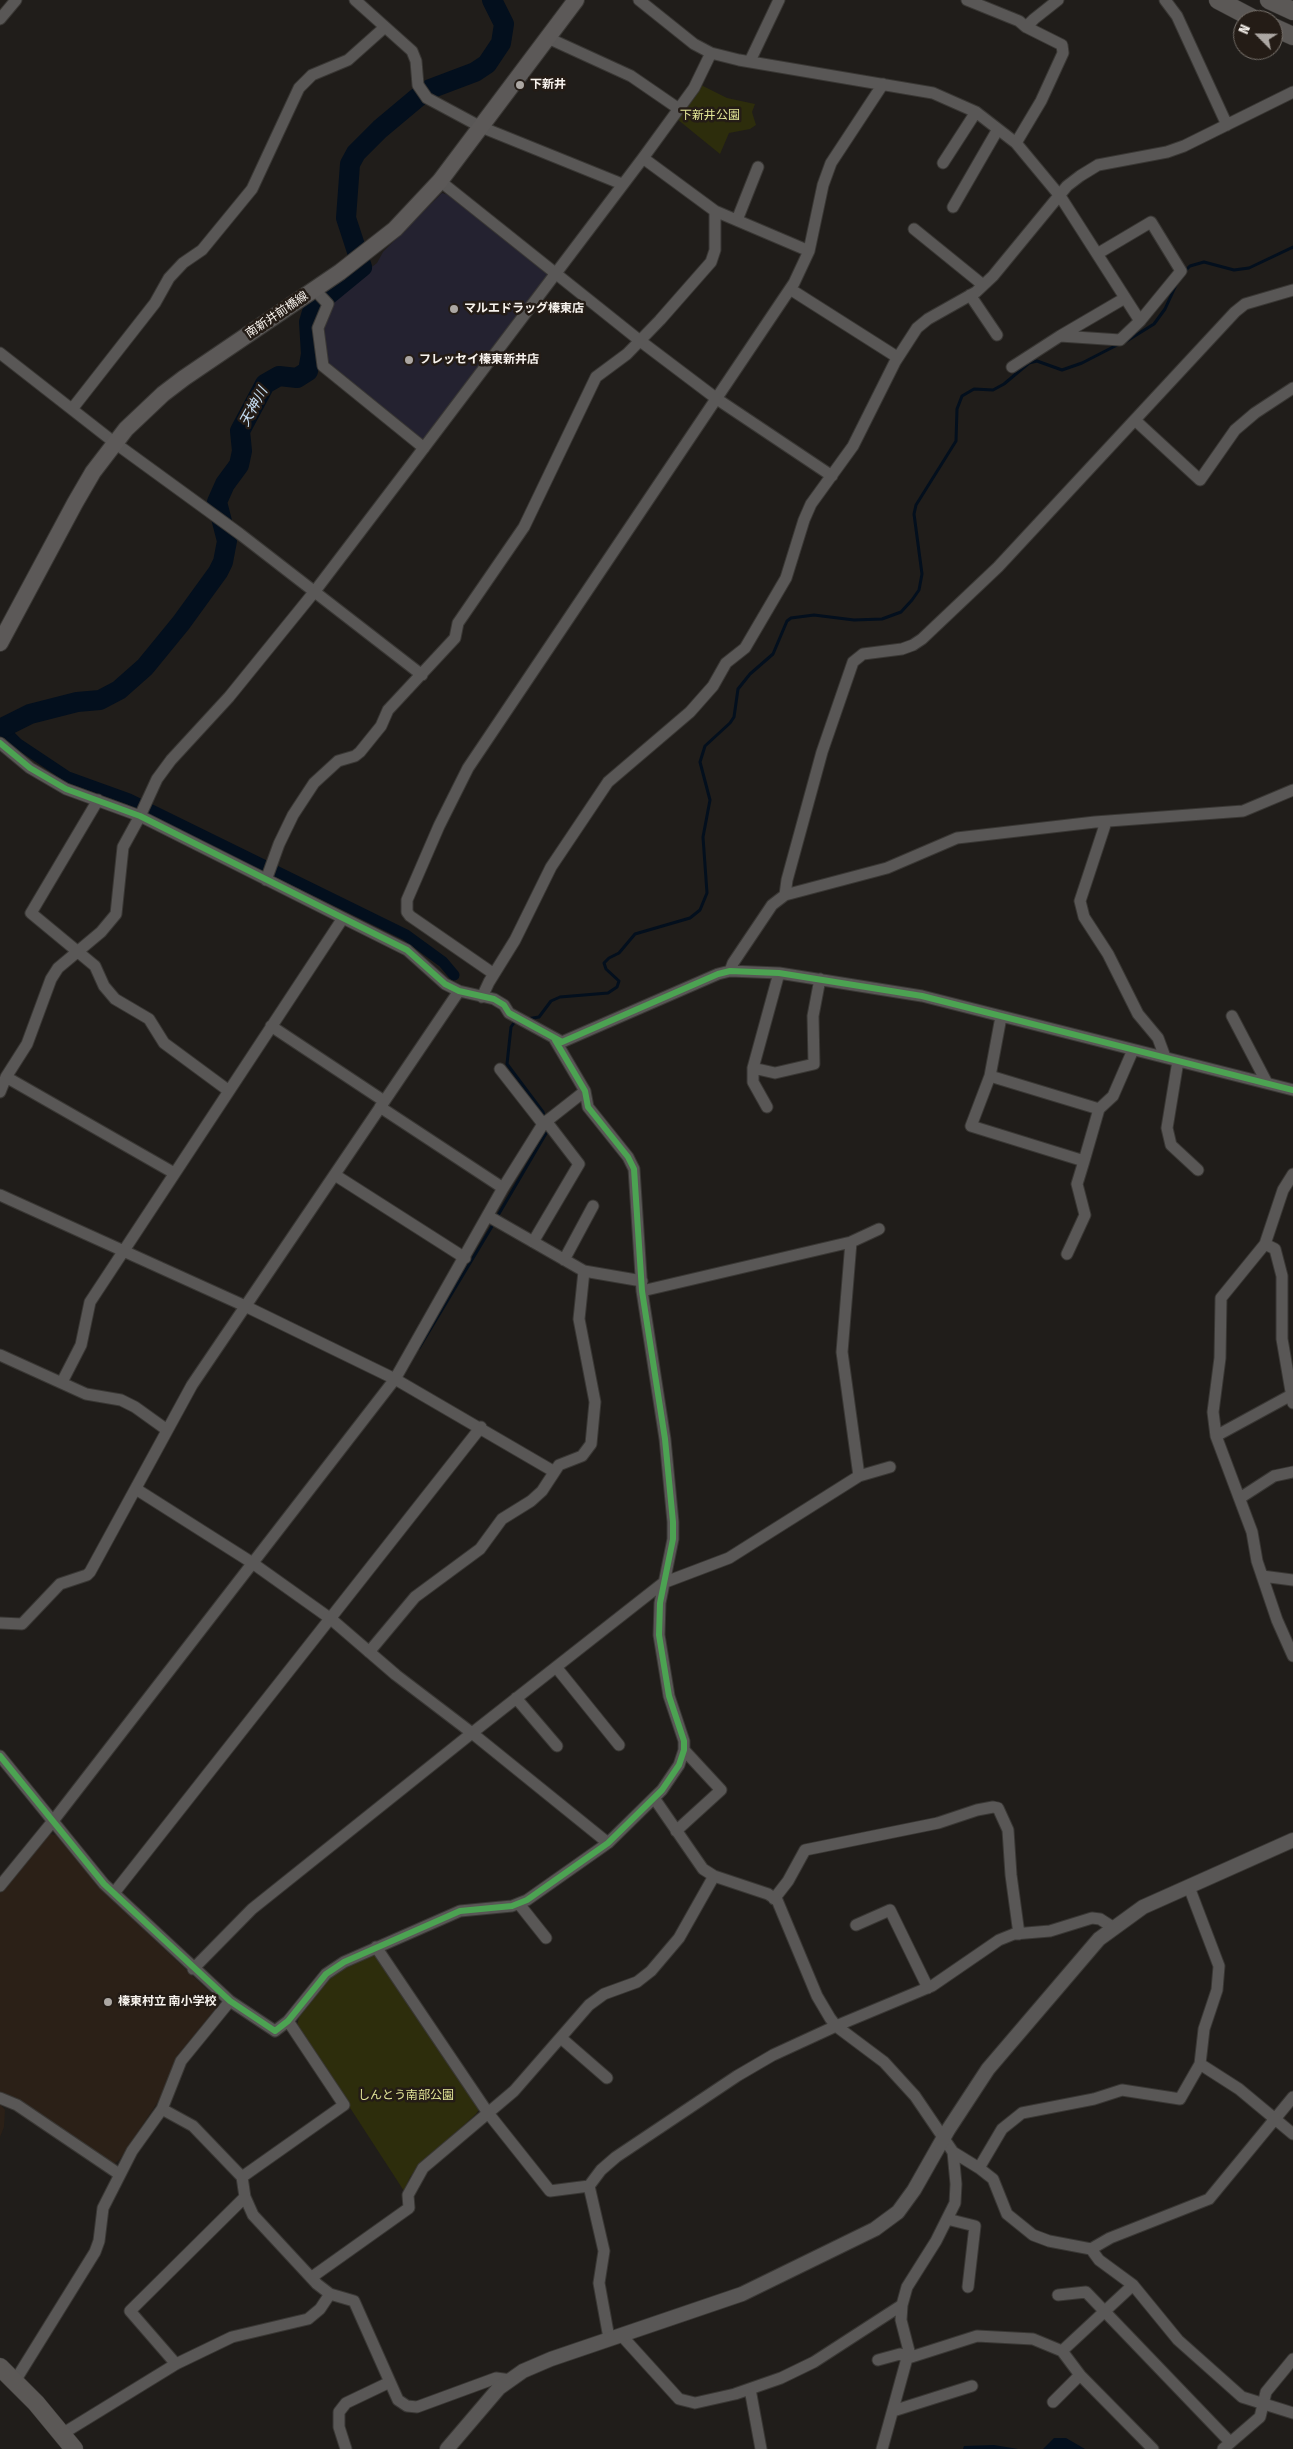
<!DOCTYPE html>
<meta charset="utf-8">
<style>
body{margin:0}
#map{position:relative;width:1293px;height:2449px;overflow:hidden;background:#201d1a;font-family:"Fira Sans Condensed",sans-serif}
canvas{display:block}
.north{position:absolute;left:1233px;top:10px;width:50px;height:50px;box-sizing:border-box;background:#241c16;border:1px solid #78726c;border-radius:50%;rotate:293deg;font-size:14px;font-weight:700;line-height:20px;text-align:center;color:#f7f2ed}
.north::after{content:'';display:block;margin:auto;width:18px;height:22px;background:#aca7a3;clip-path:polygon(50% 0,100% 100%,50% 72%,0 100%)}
</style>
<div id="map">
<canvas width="1293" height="2449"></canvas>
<div class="north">N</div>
</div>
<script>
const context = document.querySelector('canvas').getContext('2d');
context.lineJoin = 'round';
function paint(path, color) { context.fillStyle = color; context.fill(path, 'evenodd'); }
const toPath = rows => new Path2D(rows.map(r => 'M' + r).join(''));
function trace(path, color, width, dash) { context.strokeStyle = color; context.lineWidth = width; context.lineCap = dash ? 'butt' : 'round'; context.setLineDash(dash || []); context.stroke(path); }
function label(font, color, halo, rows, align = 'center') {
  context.font = font + ' "Fira Sans Condensed","Noto Sans JP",sans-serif'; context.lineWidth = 5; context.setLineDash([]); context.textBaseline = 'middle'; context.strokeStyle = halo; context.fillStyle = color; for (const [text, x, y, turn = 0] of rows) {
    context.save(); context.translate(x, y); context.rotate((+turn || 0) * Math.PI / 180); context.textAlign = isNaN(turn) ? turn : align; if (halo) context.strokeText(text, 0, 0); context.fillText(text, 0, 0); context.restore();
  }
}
paint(toPath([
 [442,193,448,195,549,274,428,439,421,441,328,367,322,324,328,300,377,263,383,252]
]), '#242230');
paint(toPath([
 [50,1834,56,1835,104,1892,215,1997,217,2007,177,2056,159,2100,120,2159,112,2166,17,2099,0,2092,0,1893],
 [0,2104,5,2110,4,2127,0,2137]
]), '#2b2017');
paint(toPath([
 [701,85,727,98,755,104,752,112,756,125,750,129,729,133,720,154,677,119],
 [376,1954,480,2108,476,2114,421,2164,410,2177,404,2191,297,2026,300,2013,336,1971]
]), '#2d2d0c');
paint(toPath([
 [1054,2438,1066,2438,1085,2449,1043,2449],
 [994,2445,1018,2449,963,2449,964,2446]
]), '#030f1d');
trace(toPath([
 [1184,272,1190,266,1204,262,1234,270,1249,268,1293,247],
 [1125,342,1154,324,1165,309,1176,285],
 [527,1019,539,1017,551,1001,560,997,608,993,617,987,619,981,606,969,604,963,609,958,619,953,635,934,690,918,700,910,707,893,703,837,710,800,700,762,705,746,730,723,734,717,738,689,750,674,773,654,787,621,791,618,814,615,854,620,882,619,901,612,912,600,919,590,922,574,914,514,916,505,956,441,957,409,962,396,974,389,993,390,1004,384,1029,363,1037,361,1062,370,1082,363,1119,344],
 [516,1020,511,1027,507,1064,543,1112,545,1119],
 [497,1217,548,1130],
 [419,1348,494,1223]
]), '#030f1d', 3);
trace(toPath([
 [0,726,17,743,68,777,129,799,406,935,443,962,454,975]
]), '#030f1d', 11);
trace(toPath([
 [0,729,30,714,77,702,100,700,119,690,145,667,181,623,218,572,223,562,227,541,217,502,225,484,239,465,242,451,240,431,265,384,279,376,297,378,308,371,311,354,309,322,312,312,317,304,362,267,346,218,350,164,356,153,380,129,417,98,430,89,475,72,487,64,501,43,504,24,492,0]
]), '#030f1d', 20);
const minor = toPath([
 [355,0,412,51,416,61,418,85,427,98,481,127,622,184],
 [639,0,694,44,711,53,739,60,933,93,976,112,1016,143,1060,196,1140,321,1120,340,1060,336,1012,367],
 [967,0,1019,21,1026,27,1034,19,1058,0],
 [1165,0,1177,16,1227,125],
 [0,19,16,0],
 [548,38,631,76,679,109],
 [750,61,779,0],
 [1016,143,1041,101,1063,53,1062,45,1026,27],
 [943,163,976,112],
 [440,181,639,340,717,399,832,476],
 [953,207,998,129],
 [715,211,809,251],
 [737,220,758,167],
 [914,229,983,285],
 [1097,254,1151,222,1181,271,1140,321],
 [314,289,328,304,318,328,323,366,424,448],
 [790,289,897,357],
 [970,295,997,335],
 [1060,336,1125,298],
 [0,353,115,443,240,534,422,675],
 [72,409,155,303,169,278,183,263,202,250,252,189,299,88,312,75,348,60,385,27],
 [1136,421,1200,480,1235,430,1255,413,1293,388],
 [0,743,30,768,66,789,140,816,343,918,407,950,445,984,459,991,494,999,504,1005,509,1013,562,1042,718,974,730,971,779,973,922,996,1293,1090],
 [98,800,31,913,95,966,104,986,115,999,149,1019,164,1043,229,1091],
 [1106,822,1080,901,1084,917,1108,954,1138,1014,1158,1038,1165,1057],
 [266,880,279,844,293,815,314,783,338,761,355,756,360,752,381,726,388,710,455,638,458,623,524,527,596,377,627,354,660,320,711,262,715,250,715,211,643,158],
 [785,895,787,880,822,752,853,662,863,654,902,649,913,645,922,639,998,567,1235,312,1245,304,1293,290],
 [730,971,733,963,772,905,785,895,887,868,957,838,1095,822,1243,811,1293,790],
 [494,974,410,916,407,912,407,900,439,826,468,768,794,283,809,251,823,185,831,163,883,84],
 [482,997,489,982,515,940,551,867,608,782,690,712,713,686,726,663,745,648,786,578,804,520,811,504,853,446,895,362,917,328,928,319,976,292,993,276,1067,186,1080,176,1098,165,1167,152,1184,146,1293,92],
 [1232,1016,1267,1083],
 [1001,1017,990,1076,1099,1109,1113,1096,1133,1050],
 [271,1026,384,1101],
 [1178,1061,1167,1128,1171,1145,1198,1170],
 [753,1068,775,1073,814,1064,813,1016,820,979],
 [500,1069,543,1124],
 [990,1076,971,1126,1084,1161,1099,1109],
 [6,1077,27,1044,51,979,58,968,101,932,116,914,123,847,140,816,157,779,171,760,229,697,315,591,420,453,643,158,694,88,711,53],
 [0,1092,6,1077,174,1173],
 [380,1107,503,1188],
 [767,1107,753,1082,753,1068,779,973],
 [1293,1174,1283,1190,1265,1244,1221,1298,1220,1358,1213,1412,1216,1436,1252,1532,1257,1561,1277,1620,1293,1656],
 [335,1175,465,1258],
 [0,1195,245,1306,395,1379,553,1471],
 [488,1216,584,1271,642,1281],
 [533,1242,579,1164,546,1121],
 [851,1242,842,1352,859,1476],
 [1265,1244,1275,1249,1282,1276,1282,1339,1293,1403],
 [1067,1254,1085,1215,1077,1184,1084,1161],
 [564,1260,593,1206],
 [642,1291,851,1242,879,1229],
 [0,1355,86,1394,121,1400,135,1407,167,1430],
 [62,1382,81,1345,90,1302,343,918],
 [1216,1436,1293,1394],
 [136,1489,251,1562,331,1619,396,1675,472,1733,608,1843],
 [1240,1498,1274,1476,1293,1472],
 [1262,1576,1293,1580],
 [0,1623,22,1624,60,1584,87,1575,90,1572,192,1385,459,991],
 [369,1652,415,1597,480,1549,502,1519,531,1501,542,1491,559,1465,582,1456,591,1444,595,1402,579,1319,584,1271],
 [556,1667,619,1745],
 [516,1698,557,1746],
 [0,1756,104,1884,230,2001,275,2031,288,2021,326,1974,344,1962,460,1911,512,1906,527,1900,608,1843,662,1790,679,1765,684,1750,684,1741,669,1696,659,1635,660,1603,673,1539,673,1522,665,1439,642,1291,634,1169,628,1157,588,1107,585,1091,555,1040],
 [654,1798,703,1869,714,1876,768,1894,777,1900,817,1996,830,2018,836,2026,884,2062,915,2096,953,2152,979,2168,993,2179,1007,2214,1033,2235,1049,2241,1091,2249,1110,2238,1209,2199,1293,2097],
 [676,1831,721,1790,684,1750],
 [0,1886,53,1821,395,1379,503,1188,543,1124,585,1091],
 [114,1893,481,1427],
 [774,1899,788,1881,805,1850,938,1823,977,1810,993,1807,998,1808,1008,1830,1011,1875,1019,1934],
 [519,1904,546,1938],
 [856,1925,890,1910,928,1988],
 [376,1947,488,2113,550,2191,589,2186,604,2251,599,2283,609,2338],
 [193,1969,252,1909,472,1733,663,1583,729,1558,859,1476,890,1467],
 [230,2001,181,2061,162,2109,193,2126,242,2177,245,2197,253,2215,317,2284,330,2294,354,2301,398,2400,407,2406,417,2407,496,2378,511,2380],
 [561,2038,607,2078],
 [1200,2064,1239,2089,1293,2134],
 [0,2098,17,2105,119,2174],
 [979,2168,1002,2129,1022,2113,1094,2099,1122,2090,1180,2099,1200,2064,1204,2029,1217,1990,1219,1966,1189,1887],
 [242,2177,344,2105,288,2021],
 [589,2186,601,2170,616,2157,737,2076,773,2055,836,2026,932,1986,999,1940,1014,1934,1050,1931,1092,1918,1100,1919,1114,1928],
 [947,2219,975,2226,968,2287],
 [1091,2249,1099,2260,1133,2285,1178,2340,1242,2397,1293,2413],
 [312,2277,409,2208,408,2195,423,2168,514,2091,589,2005,604,1994,637,1982,651,1971,679,1938,714,1876],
 [1133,2285,1062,2351,1080,2375,1153,2449],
 [1058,2295,1086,2292,1230,2442],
 [902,2305,907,2287,936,2241,955,2203,956,2184,953,2152],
 [621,2335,679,2399,695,2403,735,2394,781,2378,814,2362,902,2305,901,2320,909,2351,882,2449],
 [878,2360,900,2354,908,2358,977,2336,1033,2339,1062,2351],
 [176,2364,130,2311,245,2197],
 [15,2381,95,2252,99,2241,103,2208,132,2151,162,2109],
 [750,2389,761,2449],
 [1053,2402,1080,2375],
 [893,2411,972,2386],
 [62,2434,176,2364,232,2337,308,2319,320,2309,330,2294],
 [346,2449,339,2427,339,2412,346,2403,390,2382],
 [1223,2449,1260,2417,1266,2392,1293,2359]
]);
const tertiary = toPath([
 [447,2449,499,2388,523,2371,551,2359,742,2294,875,2229,898,2212,914,2190,948,2130,988,2069,1099,1939,1143,1907,1293,1840]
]);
const secondary = toPath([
 [0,643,75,503,93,472,126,429,163,394,184,378,340,272,395,229,440,181,576,0]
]);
const primary = toPath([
 [1218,0,1256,20],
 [1269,0,1293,11],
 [1273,27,1293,36],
 [0,2367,36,2403,74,2449]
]);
trace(minor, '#393734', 13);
trace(tertiary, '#393734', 16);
trace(secondary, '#393734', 18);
trace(primary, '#393734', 19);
trace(minor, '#595756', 11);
trace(tertiary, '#595756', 14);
trace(secondary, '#5c5958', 16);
trace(primary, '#5b5856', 18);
trace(toPath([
 [0,743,30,768,66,789,140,816,343,918,407,950,445,984,459,991,494,999,504,1005,509,1013,562,1042,718,974,730,971,779,973,922,996,1293,1090],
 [0,1756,104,1884,230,2001,275,2031,288,2021,326,1974,344,1962,460,1911,512,1906,527,1900,608,1843,662,1790,679,1765,684,1750,684,1741,669,1696,659,1635,660,1603,673,1539,673,1522,665,1439,642,1291,634,1169,628,1157,588,1107,585,1091,555,1040]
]), '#4ca352', 6);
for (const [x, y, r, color] of [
 [520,85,5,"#aca7a3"],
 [454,309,5,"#aca7a3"],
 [409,360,5,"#aca7a3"],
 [108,2002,5,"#aca7a3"]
]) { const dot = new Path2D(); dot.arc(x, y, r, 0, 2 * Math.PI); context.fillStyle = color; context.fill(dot); trace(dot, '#241c16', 2); }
label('bold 12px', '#f7f2ed', '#241c16', [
 ["下新井",530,85],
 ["マルエドラッグ榛東店",464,309],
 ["フレッセイ榛東新井店",419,360],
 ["榛東村立 南小学校",118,2002]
], 'left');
label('12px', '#e2e597', '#241c16', [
 ["下新井公園",710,116],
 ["しんとう南部公園",406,2096]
]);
label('12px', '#f7f2ed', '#241c16', [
 ["南新井前橋線",277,315,-34]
]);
label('italic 14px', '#c7e0f6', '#241c16', [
 ["天神川",254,407,-61]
]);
</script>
